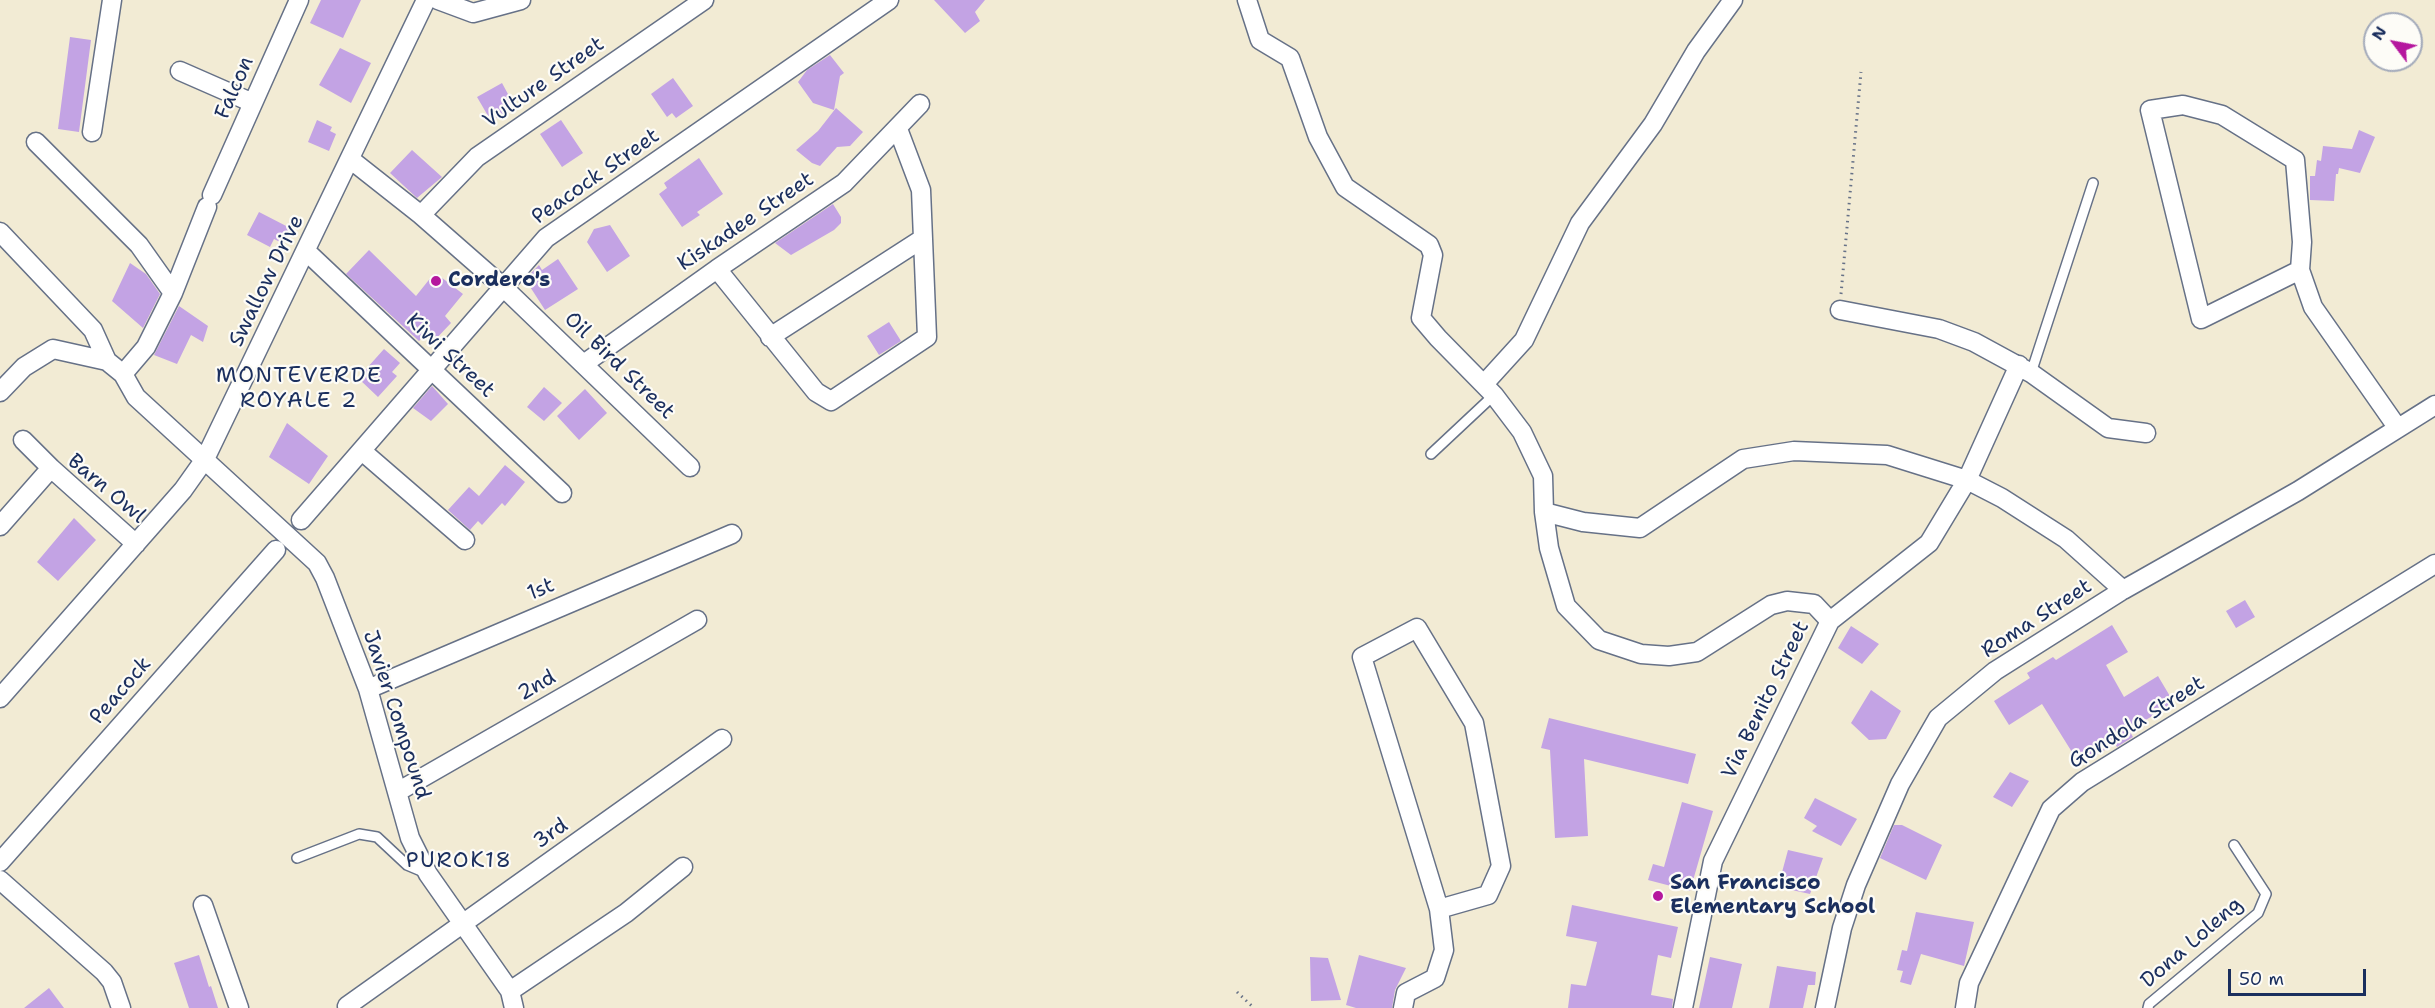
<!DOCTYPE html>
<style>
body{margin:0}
#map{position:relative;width:2435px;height:1008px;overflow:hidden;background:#f2ebd4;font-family:"Shantell Sans",sans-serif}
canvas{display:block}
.north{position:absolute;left:2363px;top:12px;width:60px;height:60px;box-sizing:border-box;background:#fdfcf7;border:2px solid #a3aaba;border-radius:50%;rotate:302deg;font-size:16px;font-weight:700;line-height:24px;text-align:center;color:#1b2f5e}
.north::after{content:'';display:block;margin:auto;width:21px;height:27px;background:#b5179e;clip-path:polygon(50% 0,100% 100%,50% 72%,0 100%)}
.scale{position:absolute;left:2228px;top:969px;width:138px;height:27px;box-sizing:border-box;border:3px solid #1b2f5e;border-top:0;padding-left:8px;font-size:18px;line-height:21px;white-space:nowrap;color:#1b2f5e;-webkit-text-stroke:4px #fdfcf7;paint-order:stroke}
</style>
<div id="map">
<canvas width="2435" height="1008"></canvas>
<div class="north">N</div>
<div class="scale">50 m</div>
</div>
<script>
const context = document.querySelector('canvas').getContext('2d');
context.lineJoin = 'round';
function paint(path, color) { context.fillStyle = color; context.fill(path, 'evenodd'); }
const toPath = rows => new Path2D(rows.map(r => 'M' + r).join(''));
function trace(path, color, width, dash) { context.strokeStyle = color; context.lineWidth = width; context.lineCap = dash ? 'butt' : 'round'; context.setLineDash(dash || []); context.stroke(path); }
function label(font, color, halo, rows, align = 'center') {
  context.font = font + ' "Shantell Sans",sans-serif'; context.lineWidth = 4.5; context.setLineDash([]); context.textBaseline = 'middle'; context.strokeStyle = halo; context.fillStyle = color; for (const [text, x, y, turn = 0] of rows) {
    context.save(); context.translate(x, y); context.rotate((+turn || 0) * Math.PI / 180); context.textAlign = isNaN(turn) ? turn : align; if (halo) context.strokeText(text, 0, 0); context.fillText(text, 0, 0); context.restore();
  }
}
paint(toPath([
 [321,0,361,0,343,38,310,23],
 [934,0,985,0,975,12,980,21,965,33],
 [70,37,91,40,79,132,58,129],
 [340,48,371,63,351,103,319,85],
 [830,55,844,73,840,76,834,110,813,103,798,82,807,70],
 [673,78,693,106,676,118,672,113,667,117,651,94],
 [502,83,515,107,491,121,477,97],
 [836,108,863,132,850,146,837,147,820,166,812,163,796,150,818,131],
 [317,120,332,127,330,131,336,134,329,151,308,142],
 [561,120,583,153,562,167,540,134],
 [2359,130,2375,137,2360,173,2339,168,2338,174,2336,174,2334,201,2310,200,2310,176,2315,176,2317,160,2321,161,2323,146,2352,149],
 [412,150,442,177,417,198,390,173],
 [699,158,723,194,697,212,700,215,682,227,659,194,667,188,664,183],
 [833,204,841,217,841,223,834,230,791,255,775,243],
 [259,212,292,229,284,244,274,239,270,247,247,235],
 [610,225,630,256,607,272,587,242,594,229],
 [369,250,416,296,432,276,434,277,437,274,463,294,445,316,451,323,432,343,424,336,419,341,346,274],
 [558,259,578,289,545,310,525,279,539,265,542,270],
 [130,263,146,274,160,294,143,328,112,301],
 [179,306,208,326,203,342,191,335,177,364,154,355],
 [889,322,901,341,879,355,867,336],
 [384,349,400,363,392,372,397,376,378,397,358,378],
 [432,386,448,404,431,421,413,408],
 [544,387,562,403,544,421,527,407],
 [585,389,607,413,579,440,557,416],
 [287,423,328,456,309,484,269,457],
 [505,465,525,482,505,506,502,503,482,525,478,521,470,530,448,510,469,487,479,496],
 [74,518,96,540,58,581,37,562],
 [2245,600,2255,617,2236,628,2226,611],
 [2112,625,2128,652,2106,665,2124,697,2158,676,2174,703,2129,730,2133,737,2117,747,2115,744,2080,765,2042,704,2009,725,1994,701,2030,678,2027,673,2053,657,2056,660],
 [1851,626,1879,644,1862,664,1838,648],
 [1871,690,1901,711,1886,739,1869,740,1851,723],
 [1549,718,1696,754,1688,784,1584,759,1588,836,1555,838,1550,750,1541,748],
 [2010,772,2029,781,2012,807,1993,797],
 [1815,798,1857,819,1841,846,1812,831,1817,826,1804,818],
 [1682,802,1713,811,1690,891,1648,880,1653,864,1664,867],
 [1894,825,1902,825,1942,845,1926,880,1880,858],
 [1788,850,1823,858,1810,894,1778,887],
 [1572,905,1678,927,1671,958,1658,955,1651,995,1673,999,1672,1008,1568,1008,1571,984,1586,986,1597,942,1566,936],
 [1916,912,1974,922,1964,966,1921,954,1911,985,1900,982,1903,971,1897,970,1902,950,1907,951],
 [199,955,209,987,211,986,218,1008,189,1008,174,963],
 [1359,955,1406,968,1395,990,1392,1008,1356,1008,1346,1005],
 [1310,957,1328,958,1341,1000,1311,1001],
 [1710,957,1742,964,1732,1008,1699,1008],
 [1777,966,1816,972,1815,985,1808,985,1803,1008,1769,1008],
 [49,988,64,1008,24,1008]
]), '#c3a3e4');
const lane = toPath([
 [2031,373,2093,183],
 [1431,454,1494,395],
 [297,858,359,834,377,837,407,865,426,873],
 [2148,1008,2149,1004,2258,913,2266,894,2234,845]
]);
const street = toPath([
 [438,0,473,13,521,0],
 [1247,0,1260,40,1290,58,1318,137,1345,187,1429,245,1433,255,1421,318,1438,338,1494,395,1522,432,1543,476,1544,512,1549,548,1566,606,1599,640,1641,654,1669,656,1697,652,1771,605,1787,601,1814,604,1830,621],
 [180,71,253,103],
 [92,132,112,0],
 [36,142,139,245,173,293],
 [350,159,421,215,502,286,690,467],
 [212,195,299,0],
 [421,215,477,157,704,0],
 [0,232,93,330,107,361],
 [307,252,562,493],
 [717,269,816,392,831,401,927,337,921,190,898,129],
 [2300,270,2201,319,2150,110,2183,105,2222,115,2295,160,2302,242,2300,270,2313,307,2397,427],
 [1840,310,1939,329,1974,342,2031,373,2108,428,2146,433],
 [770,337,922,239],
 [585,363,717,269,844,183,920,104],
 [123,374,146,347,173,293,207,207],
 [1484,384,1524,340,1580,223,1653,124,1696,51,1733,0],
 [0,392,24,367,53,349,107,361,123,374,136,397,317,563,325,578,368,689,410,838,428,874,510,991,514,1008],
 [23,440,51,468],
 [362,451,465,540],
 [1544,512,1583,522,1640,528,1743,459,1794,451,1887,455,1967,480,2002,498,2066,539,2123,590],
 [301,520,546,238,889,0],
 [0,526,51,468,136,544],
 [368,689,732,534],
 [0,698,183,490,205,459,426,0],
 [399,791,697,620],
 [0,862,276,550],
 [0,880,104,972,112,982,121,1008],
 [203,905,239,1008],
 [510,991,626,913,683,867],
 [347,1006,722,739],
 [1403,1008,1406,993,1435,978,1444,950,1439,909,1362,657,1417,628,1474,723,1501,866,1488,895,1439,909],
 [1683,1008,1713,861,1830,621,1929,543,1967,480,2019,365],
 [1825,1008,1842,928,1856,885,1900,784,1938,718,1995,671,2123,590,2298,491,2435,405],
 [1965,1008,1969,983,2051,809,2082,782,2435,564]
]);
trace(lane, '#667187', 12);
trace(street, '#667187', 21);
trace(toPath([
 [1841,294,1861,72],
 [1237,992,1254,1008]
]), '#667187', 3, [1.5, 4.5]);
trace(lane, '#fff', 9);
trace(street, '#fff', 18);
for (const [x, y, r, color] of [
 [436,281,6,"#b5179e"],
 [1658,896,6,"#b5179e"]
]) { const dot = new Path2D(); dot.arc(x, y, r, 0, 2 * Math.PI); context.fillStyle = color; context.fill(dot); trace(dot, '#fdfcf7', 2); }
label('21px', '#1b2f5e', '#fdfcf7', [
 ["Vulture Street",544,83,-35],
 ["Falcon",235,88,-66],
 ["Peacock Street",596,177,-35],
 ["Kiskadee Street",746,222,-34],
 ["Swallow Drive",267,281,-64],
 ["Kiwi Street",450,356,43],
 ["Oil Bird Street",619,366,44],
 ["Barn Owl",106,489,40],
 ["1st",541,590,-23],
 ["Roma Street",2037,619,-33],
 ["2nd",537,686,-30],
 ["Peacock",121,691,-49],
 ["Via Benito Street",1766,700,-64],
 ["Javier Compound",396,715,72],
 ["Gondola Street",2137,723,-32],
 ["3rd",551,834,-35],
 ["Dona Loleng",2192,943,-41]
]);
label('bold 21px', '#1b2f5e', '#fdfcf7', [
 ["Cordero's",448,281],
 ["San Francisco",1670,884],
 ["Elementary School",1670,908]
], 'left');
context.letterSpacing = '1.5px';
label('22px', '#1b2f5e', '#fdfcf7', [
 ["MONTEVERDE",299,376],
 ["ROYALE 2",299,401],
 ["PUROK18",459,861]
]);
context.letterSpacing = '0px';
</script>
